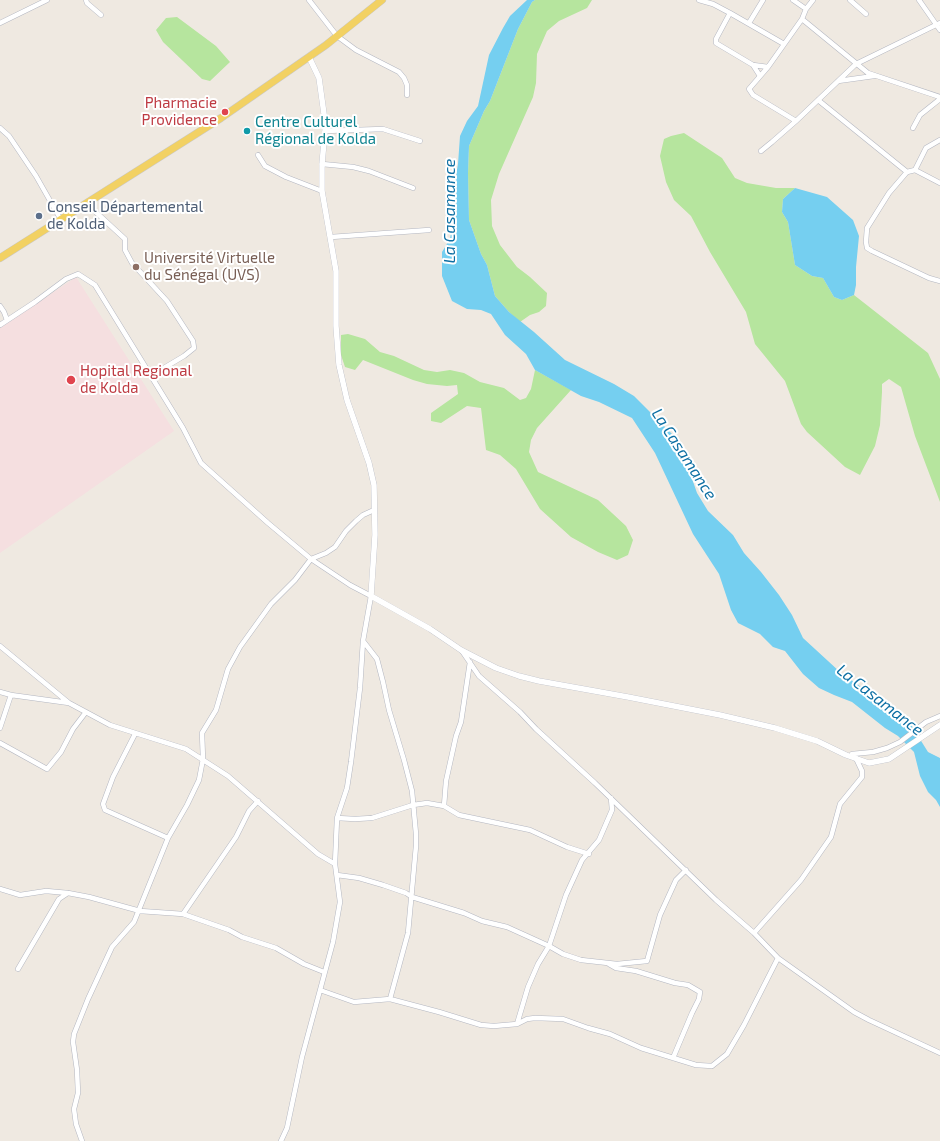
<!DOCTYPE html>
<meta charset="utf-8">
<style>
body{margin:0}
canvas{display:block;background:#efe9e1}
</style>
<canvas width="940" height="1141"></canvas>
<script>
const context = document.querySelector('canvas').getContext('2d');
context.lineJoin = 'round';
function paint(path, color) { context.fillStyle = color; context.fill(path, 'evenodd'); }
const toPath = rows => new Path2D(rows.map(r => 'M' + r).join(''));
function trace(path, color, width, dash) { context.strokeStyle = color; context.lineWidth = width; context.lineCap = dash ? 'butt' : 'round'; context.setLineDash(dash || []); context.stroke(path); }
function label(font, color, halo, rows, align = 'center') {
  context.font = font + ' "Exo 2",sans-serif'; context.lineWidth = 4; context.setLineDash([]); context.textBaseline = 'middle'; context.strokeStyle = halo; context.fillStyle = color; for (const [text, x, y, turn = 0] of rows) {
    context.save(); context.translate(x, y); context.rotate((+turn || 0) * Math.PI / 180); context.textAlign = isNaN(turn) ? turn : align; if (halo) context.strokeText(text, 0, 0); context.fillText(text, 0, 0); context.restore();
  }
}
paint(toPath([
 [76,277,174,431,0,553,0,328]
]), '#f5dfe0');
paint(toPath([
 [535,0,592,0,587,8,559,21,547,31,537,54,536,83,533,97,499,174,491,200,492,226,500,245,517,267,530,277,547,293,546,306,539,312,530,315,520,322,509,312,495,296,487,265,481,254,469,220,468,173,469,146,484,111,490,101,518,29,532,2],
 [177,17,216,46,230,62,210,81,202,79,163,42,156,30,166,18],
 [684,133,722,158,735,178,747,183,776,188,795,188,783,199,782,212,788,222,795,265,812,276,823,278,834,297,842,300,854,295,928,353,940,379,940,502,915,436,901,387,889,379,882,384,882,392,880,425,875,446,860,475,845,467,807,432,801,424,785,381,755,344,746,312,710,252,691,216,674,200,666,182,660,156,664,139,671,136],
 [348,334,365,339,380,352,394,356,424,370,437,372,450,370,464,373,480,382,504,388,520,400,526,398,531,389,535,370,571,390,537,428,531,440,529,452,538,472,598,500,626,526,633,540,628,555,617,560,598,552,571,537,540,509,516,469,500,455,486,450,481,408,467,406,441,423,431,421,431,413,458,394,457,385,447,386,427,384,413,380,363,360,355,370,345,367,341,355,341,335]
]), '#b6e59e');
paint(toPath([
 [527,0,535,0,532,2,518,29,490,101,484,111,469,146,468,173,469,220,481,254,487,265,495,296,509,312,534,332,565,360,614,384,634,396,674,436,688,467,697,493,708,511,733,535,744,553,761,572,779,595,792,615,803,638,840,672,908,720,928,752,940,758,940,807,936,800,928,792,920,776,914,752,898,736,885,728,852,702,834,695,819,688,803,674,785,651,773,647,760,634,738,623,731,610,719,574,693,534,655,453,632,418,599,402,581,396,535,370,526,354,505,335,491,314,481,310,467,309,452,301,442,276,442,252,450,239,455,209,452,199,458,164,460,136,467,121,478,106,489,55,503,28,510,16],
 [795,188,827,197,853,220,859,236,856,267,856,285,854,295,842,300,834,297,823,278,812,276,795,265,788,222,782,212,783,199]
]), '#75cff0');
const minor = toPath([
 [86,0,87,3,101,15],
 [309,0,337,36,356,50,399,72,404,78,407,85,407,95],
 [699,0,713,4,730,13,784,44],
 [793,0,806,9],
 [850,0,866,14],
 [919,0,940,30],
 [730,13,716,39,716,43,753,65,768,67],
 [802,19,868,73,940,97],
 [0,23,47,0],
 [749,23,763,0],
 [753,65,760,76],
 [838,81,874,76],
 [818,100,907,172],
 [796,121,753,95,749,89,768,67,802,19,806,9,813,0],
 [0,128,9,136,36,176,61,220],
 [913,128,920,115,940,99],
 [325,131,383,129,420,141],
 [761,151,772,142,796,121,856,64,940,23],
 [258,155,265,166,286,177,322,191],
 [322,164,353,167,369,171,413,188],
 [915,170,926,148,940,140],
 [940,183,915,170,907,172,889,193,867,228,866,242,867,248,872,251,929,278,940,281],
 [87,204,125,239,125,250,132,263,167,301,193,341,194,348,184,356,152,375],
 [331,237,429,230],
 [0,306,4,312,7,320],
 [0,325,35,302,66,279,78,274,95,285,183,428,201,463,268,523,311,559,350,585,371,596,363,641,360,688,351,762,347,788,337,818,335,864,340,902,333,942,302,1057,287,1128,281,1141],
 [363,641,377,659,383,682,389,710,404,760,412,791,416,834,416,846,408,933,390,999],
 [0,646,69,703,110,725,186,749,228,776,318,854,335,864],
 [462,651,479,676,520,712,536,729,595,783,716,900,754,933,778,958,854,1012,869,1020,940,1053],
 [0,692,11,695,69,703],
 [0,728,11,695],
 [135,734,113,777,103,804,105,810,168,838],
 [0,743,47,769,61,752,73,729,86,712],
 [852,754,873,752,887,748,900,742,926,722,940,716],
 [444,806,446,781,456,736,461,722,470,662],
 [337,818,355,819,372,818,413,805,427,803,444,806,459,815,530,830,567,847,589,854],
 [337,875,359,878,383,885,406,893,412,897,464,913,482,921,507,927,549,946,563,954,581,960,617,964,647,961,660,915,676,880,686,870],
 [0,889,20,895,46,891,68,893,89,897,140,911,183,914,229,930,242,937,276,948,304,964,324,972],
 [183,914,236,837,249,811,258,801],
 [754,933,801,880,831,837,840,804,862,777,862,771,854,754],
 [609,964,616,968,636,971,675,983,688,985,700,992,699,999,692,1013,673,1058],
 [18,969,59,899,68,893],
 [320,990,354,1002,390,999,439,1012,481,1025,494,1026,517,1024,528,987,538,964,549,946,566,895,582,860,599,840,612,810,611,798],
 [517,1024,527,1019,535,1018,563,1019,588,1028,610,1034,641,1048,696,1065,712,1066,727,1054,744,1025,778,958],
 [82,1141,76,1124,74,1109,78,1093,77,1070,73,1042,74,1034,88,999,112,947,134,922,168,838,187,805,199,780,203,759,202,733,216,710,228,669,240,647,271,604,295,580,311,559,326,553,335,547,346,531,356,521,363,515,374,510]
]);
const tertiary = toPath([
 [309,57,319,78,325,121,325,131,322,164,322,191,336,271,336,326,339,365,347,400,369,463,374,485,375,535,371,596,430,629,461,650,496,668,519,676,539,681,628,697,720,715,775,728,817,741,846,755,869,763,889,759,940,725]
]);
const primary = toPath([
 [0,258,221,118,326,45,382,0]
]);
trace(minor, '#b4b7c1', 5.5);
trace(tertiary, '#b4b7c1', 6);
trace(primary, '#c9c9c9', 8);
trace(minor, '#fff', 4.5);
trace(tertiary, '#fff', 5.5);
trace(primary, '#f2d163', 7);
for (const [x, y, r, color] of [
 [225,112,4,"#e0444e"],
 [247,131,4,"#0f9aa8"],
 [39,216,4,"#5c6f8a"],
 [136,267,4,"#8d6e63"],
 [71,380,5,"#e0444e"]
]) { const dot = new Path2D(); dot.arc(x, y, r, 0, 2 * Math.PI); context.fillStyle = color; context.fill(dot); trace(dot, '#fff', 1.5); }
label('15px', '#be3a42', '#fff', [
 ["Pharmacie",217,103],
 ["Providence",217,120],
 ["Hopital Regional",80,371,"left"],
 ["de Kolda",80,388,"left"]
], 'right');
label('15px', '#0d838f', '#fff', [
 ["Centre Culturel",255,122],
 ["Régional de Kolda",255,139]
], 'left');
label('15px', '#4e5e75', '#fff', [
 ["Conseil Départemental",47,207],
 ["de Kolda",47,224]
], 'left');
label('15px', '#785e54', '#fff', [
 ["Université Virtuelle",144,258],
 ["du Sénégal (UVS)",144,275]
], 'left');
label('italic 16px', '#0d6fa3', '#fff', [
 ["La Casamance",450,211,-90],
 ["La Casamance",684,454,57],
 ["La Casamance",880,700,38]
]);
</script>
